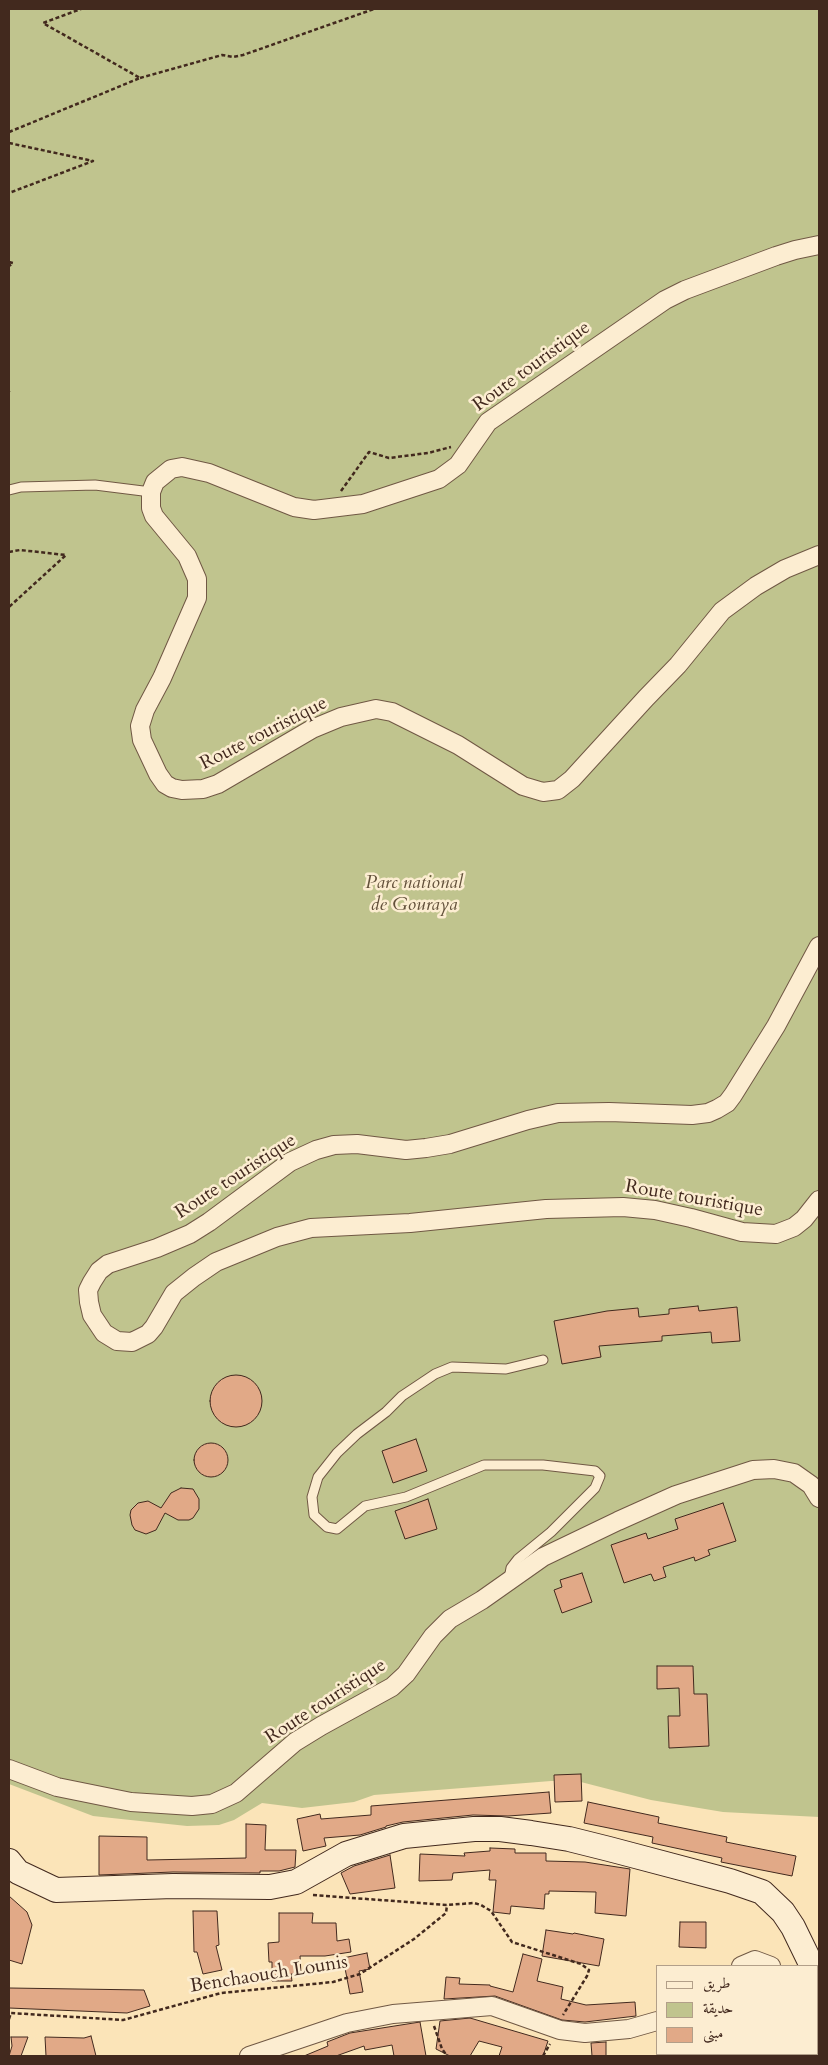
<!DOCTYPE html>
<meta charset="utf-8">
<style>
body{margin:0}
#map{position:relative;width:828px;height:2065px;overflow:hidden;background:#fbe4b8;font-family:Cardo,Amiri,serif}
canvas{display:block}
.frame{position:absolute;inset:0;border:10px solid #42291e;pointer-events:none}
.legend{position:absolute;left:656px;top:1965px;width:162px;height:90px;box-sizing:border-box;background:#fcedd1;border:1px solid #b29f89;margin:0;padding:6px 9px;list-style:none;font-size:15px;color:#42291e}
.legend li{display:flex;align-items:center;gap:10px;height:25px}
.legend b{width:25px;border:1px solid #b29f89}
</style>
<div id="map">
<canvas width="828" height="2065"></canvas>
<div class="frame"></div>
<ul class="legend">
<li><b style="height:6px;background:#fcedd1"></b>طريق</li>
<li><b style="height:14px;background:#c0c48e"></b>حديقة</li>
<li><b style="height:14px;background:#e1a987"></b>مبنى</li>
</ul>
</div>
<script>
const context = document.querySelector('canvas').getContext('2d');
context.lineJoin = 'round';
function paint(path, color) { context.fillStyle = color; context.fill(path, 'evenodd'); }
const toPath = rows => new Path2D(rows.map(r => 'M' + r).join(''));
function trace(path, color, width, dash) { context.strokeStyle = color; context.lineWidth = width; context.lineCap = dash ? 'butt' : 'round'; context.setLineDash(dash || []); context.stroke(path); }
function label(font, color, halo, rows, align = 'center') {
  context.font = font + ' Cardo,serif'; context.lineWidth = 5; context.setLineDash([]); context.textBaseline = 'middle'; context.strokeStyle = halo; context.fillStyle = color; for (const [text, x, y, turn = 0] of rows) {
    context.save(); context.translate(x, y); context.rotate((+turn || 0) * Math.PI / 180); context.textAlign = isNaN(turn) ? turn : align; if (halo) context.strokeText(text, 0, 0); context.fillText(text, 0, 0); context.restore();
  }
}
paint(toPath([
 [9,9,819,9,819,1817,723,1812,651,1800,577,1781,551,1781,374,1795,354,1802,302,1808,262,1803,234,1820,219,1825,187,1826,93,1816,9,1784]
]), '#c0c48e');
const building = toPath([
 [698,1306,699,1311,737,1307,740,1341,712,1343,711,1332,662,1336,662,1341,599,1346,601,1357,562,1364,554,1321,607,1311,638,1308,639,1317,669,1314,669,1309,698,1306],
 '210 1401a26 26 0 1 1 52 0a26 26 0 1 1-52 0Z',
 [416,1439,427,1471,393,1483,382,1451,416,1439],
 '194 1460a17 17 0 1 1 34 0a17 17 0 1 1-34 0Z',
 [181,1488,193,1489,199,1499,199,1509,193,1518,189,1520,178,1520,165,1513,156,1530,146,1534,135,1530,132,1525,130,1515,131,1510,138,1503,148,1501,161,1508,171,1493,181,1488],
 [428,1499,437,1529,405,1539,395,1511,428,1499],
 [723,1503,736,1541,708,1550,710,1555,695,1561,694,1557,663,1567,666,1577,654,1581,651,1574,624,1583,611,1545,646,1533,648,1539,678,1529,675,1519,723,1503],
 [582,1573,592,1602,562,1613,554,1590,562,1587,560,1580,582,1573],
 [657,1666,693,1666,694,1694,707,1694,709,1746,669,1748,668,1716,680,1716,679,1688,657,1689,657,1666],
 [581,1774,582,1801,555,1802,554,1775,581,1774],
 [549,1792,551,1813,508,1816,473,1815,403,1822,386,1826,386,1827,360,1835,324,1838,326,1846,303,1851,297,1819,320,1814,321,1819,371,1815,371,1806,549,1792],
 [588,1802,659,1817,658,1823,727,1837,726,1842,796,1856,792,1876,721,1862,722,1858,652,1843,653,1837,584,1823,588,1802],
 [246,1824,266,1825,265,1850,296,1850,295,1867,279,1871,260,1871,260,1873,173,1872,99,1875,99,1836,147,1837,147,1860,246,1858,246,1824],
 [490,1848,515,1849,515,1853,546,1853,546,1861,585,1862,630,1869,626,1916,595,1913,596,1892,549,1891,549,1894,545,1894,544,1909,511,1906,510,1914,493,1912,496,1880,489,1880,490,1870,453,1873,452,1880,419,1881,420,1854,465,1856,464,1853,490,1851,490,1848],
 [390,1855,395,1888,350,1894,341,1873,354,1866,390,1855],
 [9,1896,27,1912,32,1925,22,1964,9,1960,9,1896],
 [193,1911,217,1911,219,1945,216,1946,222,1970,203,1974,197,1952,194,1952,193,1911],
 [279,1913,313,1913,312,1923,336,1923,337,1941,349,1939,351,1952,325,1956,300,1956,301,1974,291,1974,292,1981,272,1981,272,1962,269,1962,268,1943,279,1942,279,1913],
 [680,1922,706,1922,706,1948,679,1947,680,1922],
 [546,1930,573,1934,574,1933,604,1939,599,1966,542,1956,546,1930],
 [367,1953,370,1969,359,1971,363,1992,350,1994,343,1958,367,1953],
 [523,1954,542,1959,537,1981,563,1987,561,1999,586,2005,635,2002,636,2016,585,2022,562,2020,495,1996,444,1999,446,1977,460,1978,459,1984,490,1985,490,1986,513,1992,523,1954],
 [9,1988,144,1990,150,2006,127,2013,9,2008,9,1988],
 [470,2018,548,2041,543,2056,499,2056,502,2047,479,2041,470,2056,450,2056,436,2049,440,2021,470,2018],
 [420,2022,426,2056,394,2056,392,2045,365,2050,364,2046,336,2056,304,2056,328,2046,327,2042,350,2033,420,2022],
 [91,2036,96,2056,46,2056,45,2037,84,2038,91,2036],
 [11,2037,28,2037,21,2056,9,2056,12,2046,11,2037],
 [606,2042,606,2056,592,2056,591,2043,606,2042]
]);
paint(building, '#e1a987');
trace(building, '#42291e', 1);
const service = toPath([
 [9,490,21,487,95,485,151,492],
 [509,1579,511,1568,518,1559,551,1532,595,1488,600,1476,595,1471,543,1465,484,1465,406,1497,365,1506,337,1529,327,1527,314,1515,312,1497,318,1477,337,1453,357,1434,386,1412,402,1396,435,1374,452,1367,506,1369,543,1360]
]);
const minor = toPath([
 [819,245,795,250,776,256,685,290,665,300,488,422,458,465,439,479,363,504,314,510,294,507,209,473,182,467,171,469,155,482,151,492,151,508,154,516,187,556,197,579,197,598,162,678,145,710,140,726,142,740,158,774,165,784,172,788,182,790,203,789,218,784,312,729,341,717,376,709,392,712,458,745,523,786,543,792,558,790,572,779,646,698,678,665,722,611,756,586,785,569,819,555],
 [819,946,776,1026,733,1095,727,1103,717,1109,708,1113,692,1115,609,1112,558,1113,528,1120,450,1144,426,1148,406,1150,357,1144,334,1145,316,1150,290,1162,209,1222,190,1234,157,1248,108,1264,99,1271,92,1282,88,1290,89,1302,92,1315,104,1333,117,1341,132,1342,148,1334,154,1327,174,1293,194,1277,216,1262,277,1237,311,1228,410,1223,546,1209,623,1207,655,1210,691,1218,742,1232,776,1234,794,1227,804,1219,819,1200],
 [9,1769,57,1787,131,1802,192,1806,212,1804,236,1793,295,1742,321,1726,392,1687,406,1674,433,1636,450,1619,482,1600,543,1557,618,1521,676,1495,753,1470,774,1469,794,1473,811,1485,819,1498],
 [741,1966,755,1960,771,1966],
 [817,1995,819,1997],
 [249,2056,347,2023,393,2014,492,2006,560,2030,585,2033,629,2029,657,2021]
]);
const secondary = toPath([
 [9,1861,18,1872,56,1890,173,1886,270,1887,296,1882,346,1854,404,1836,474,1829,500,1829,531,1833,569,1839,609,1849,730,1881,762,1892,783,1912,793,1927,812,1966]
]);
trace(service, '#705844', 11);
trace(minor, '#705844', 20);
trace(secondary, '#42291e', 26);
trace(toPath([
 [140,78,222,55,233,57,243,55,374,9],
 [9,132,140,78,43,23,81,9],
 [9,143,93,161,9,193],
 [9,262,13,263,9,266],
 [9,391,9,392],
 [341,491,369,452,389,458,428,453,451,447],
 [9,552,20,550,66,555,9,607],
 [313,1895,447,1905,474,1903,481,1905,491,1911,512,1942,581,1964,589,1970,587,1976,563,2015],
 [9,2019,11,2013,123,2020,221,1993,333,1982,360,1974,414,1939,446,1913,447,1905],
 [434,2026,442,2049,447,2056],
 [729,2054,730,2056],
 [543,2056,550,2044]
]), '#42291e', 2.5, [4, 2.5]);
trace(service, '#fcedd1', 9);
trace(minor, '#fcedd1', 18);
trace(secondary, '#fcedd1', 24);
label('19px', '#42291e', '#fcedd1', [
 ["Route touristique",532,367,-36],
 ["Route touristique",264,734,-27],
 ["Route touristique",236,1177,-33],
 ["Route touristique",694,1199,10],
 ["Route touristique",326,1702,-33],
 ["Benchaouch Lounis",269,1975,-9]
]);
label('italic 19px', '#62503a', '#fcedd1', [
 ["Parc national",414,884],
 ["de Gouraya",414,906]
]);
</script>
